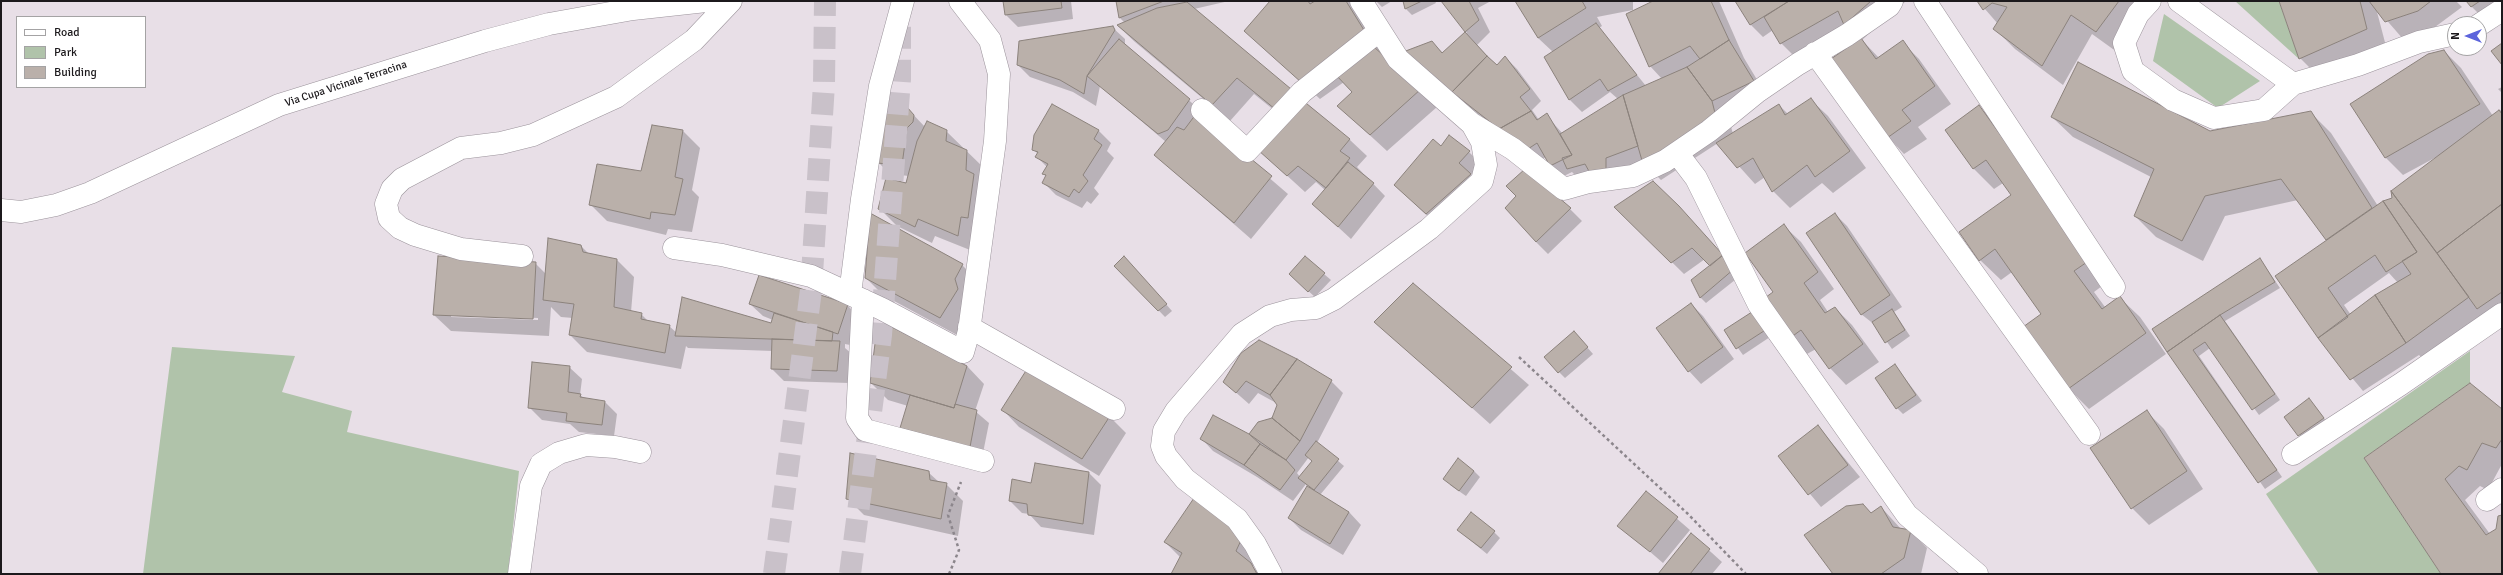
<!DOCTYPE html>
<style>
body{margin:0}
#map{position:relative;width:2503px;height:575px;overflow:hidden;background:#e8dfe7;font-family:Signika,sans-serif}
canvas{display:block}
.frame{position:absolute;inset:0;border:2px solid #1c191c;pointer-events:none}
.legend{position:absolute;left:16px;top:16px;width:130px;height:72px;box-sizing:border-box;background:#fff;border:1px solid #a4a3a4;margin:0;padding:5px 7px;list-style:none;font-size:12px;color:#1c191c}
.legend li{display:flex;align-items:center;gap:8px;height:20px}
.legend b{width:20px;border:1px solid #a4a3a4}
.north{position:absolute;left:2447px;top:16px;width:40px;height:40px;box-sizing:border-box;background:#fff;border:1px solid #a4a3a4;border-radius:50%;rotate:270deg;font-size:11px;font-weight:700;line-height:16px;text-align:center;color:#1c191c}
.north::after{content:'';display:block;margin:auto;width:14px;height:18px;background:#5c64dc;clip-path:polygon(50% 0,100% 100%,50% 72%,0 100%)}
</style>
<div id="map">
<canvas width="2503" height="575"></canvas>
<div class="frame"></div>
<ul class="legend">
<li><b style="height:5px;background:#fff"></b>Road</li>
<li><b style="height:11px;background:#b0c3aa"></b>Park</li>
<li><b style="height:11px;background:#bab0aa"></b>Building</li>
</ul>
<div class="north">N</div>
</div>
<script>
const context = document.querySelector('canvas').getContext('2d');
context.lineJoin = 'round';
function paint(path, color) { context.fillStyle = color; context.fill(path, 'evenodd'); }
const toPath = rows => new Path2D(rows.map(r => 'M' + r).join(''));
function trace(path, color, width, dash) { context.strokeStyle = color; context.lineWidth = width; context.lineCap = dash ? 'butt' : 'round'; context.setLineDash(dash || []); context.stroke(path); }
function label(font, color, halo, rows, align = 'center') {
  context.font = font + ' Signika,sans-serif'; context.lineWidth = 3; context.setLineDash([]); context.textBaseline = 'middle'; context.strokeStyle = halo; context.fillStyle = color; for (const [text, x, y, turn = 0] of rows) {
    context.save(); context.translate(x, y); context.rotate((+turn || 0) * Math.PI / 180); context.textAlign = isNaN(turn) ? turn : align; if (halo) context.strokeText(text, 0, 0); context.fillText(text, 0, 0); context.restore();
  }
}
paint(toPath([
 [2235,1,2279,1,2299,59],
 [2164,14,2260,81,2218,108,2153,61],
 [172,347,295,356,282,392,352,411,347,432,519,471,508,574,143,574],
 [2470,351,2470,383,2364,458,2441,574,2319,574,2266,494]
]), '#b0c3aa');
paint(toPath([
 [1004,1,1071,1,1073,19,1018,27,1006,15],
 [1117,1,1229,1,1194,9,1350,140,1367,156,1357,167,1385,196,1351,239,1313,204,1325,190,1316,182,1305,192,1259,150,1285,119,1254,94,1230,121,1135,42,1118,26,1125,23,1120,18],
 [1271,1,1312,1,1314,3,1317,1,1361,1,1383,52,1380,54,1437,107,1387,151,1338,106,1353,92,1344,82,1320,99,1245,30],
 [1376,1,1392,1,1382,7],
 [1404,1,1435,1,1436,3,1412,15,1406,9],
 [1442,1,1491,1,1478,8,1490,32,1477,45,1497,66,1505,57,1517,69,1541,101,1532,110,1539,120,1546,115,1563,134,1618,99,1610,92,1582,112,1570,100,1545,57,1553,52,1538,38,1516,1,1633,1,1633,10,1597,17,1602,26,1599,28,1646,86,1662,79,1650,66,1656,1,1719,1,1744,58,1765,93,1729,119,1733,134,1779,105,1788,114,1811,100,1828,116,1866,168,1833,193,1822,183,1790,208,1773,191,1765,177,1755,184,1718,143,1661,180,1647,166,1585,185,1572,172,1562,177,1546,157,1538,162,1416,64,1432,43,1443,53,1467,33],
 [1736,1,1906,1,1862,40,1879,58,1902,42,1919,59,1951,104,1918,127,1927,139,1904,154,1888,137,1861,40,1798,60,1781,43,1773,30,1763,37,1751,25],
 [1978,1,2151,1,2117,52,2092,34,2063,85,2015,49,1995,29,1998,24],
 [2280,1,2456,1,2462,7,2435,27,2403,39,2376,8,2387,50,2321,79,2300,58],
 [2467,1,2502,1,2492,27,2472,7],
 [1112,27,1125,39,1125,45,1207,116,1203,121,1288,194,1251,239,1155,155,1166,142,1100,86,1096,106,1073,92,1030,77,1018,65],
 [2444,51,2461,68,2493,116,2502,109,2502,320,2424,360,2419,355,2363,391,2319,338,2327,240,2298,200,2225,216,2203,261,2156,237,2135,216,2151,177,2073,137,2052,117,2210,132,2310,112,2331,133,2378,206,2393,198,2392,192,2442,154,2403,175,2386,158,2351,104],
 [2389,273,2398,283,2351,315,2344,305],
 [2502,87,2502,93,2498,89],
 [1053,105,1099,131,1111,143,1107,151,1114,158,1094,188,1099,194,1091,204,1087,201,1082,208,1056,195,1044,183,1047,177,1044,174,1047,167,1037,157,1038,154,1034,150],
 [1979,107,2000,127,2110,280,2094,292,2105,307,2119,297,2140,317,2166,354,2089,409,2069,389,2043,314,2012,272,2001,280,1980,260,2012,195,2003,183,1994,189,1974,169,1946,130],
 [907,108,925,127,946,131,984,168,975,252,935,236,932,243,897,226,880,209,907,184,909,176,890,174,878,162],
 [653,126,683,131,700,148,692,190,699,197,692,232,668,229,666,235,607,221,590,204,642,172],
 [1441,147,1469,152,1481,164,1471,175,1482,187,1438,226,1395,185],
 [1653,182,1740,276,1706,303,1700,297,1712,266,1705,259,1684,274,1628,219],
 [1517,196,1570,209,1582,221,1548,254,1536,242],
 [1835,214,1847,226,1902,307,1894,312,1910,336,1892,349,1875,325,1861,314],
 [1784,226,1801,242,1834,289,1820,300,1828,312,1835,308,1852,325,1879,362,1846,385,1830,368,1816,349,1807,354,1790,338,1774,292],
 [581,246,590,255,617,260,634,277,631,312,641,314,649,322,669,326,677,333,772,324,773,320,763,316,750,304,847,305,859,317,850,345,845,344,845,348,852,354,849,383,784,381,772,369,773,351,688,348,686,346,681,369,587,352,570,335,573,318,561,317,551,307,549,336,451,331,434,315,535,263,546,274],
 [451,315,538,318,538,320,451,317],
 [2260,259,2280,288,2225,321,2280,400,2259,415,2210,348,2199,356,2282,477,2265,489,2153,329],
 [1130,263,1172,311,1165,317,1116,266],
 [962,265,979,282,957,335,883,295,866,278],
 [1324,274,1331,280,1315,297,1296,280],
 [1413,284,1529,385,1490,424,1376,322],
 [1691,304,1703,316,1734,359,1701,384,1689,371,1657,328],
 [1761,317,1773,335,1743,355,1725,330],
 [1580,339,1593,354,1565,378,1559,372],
 [1242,354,1331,381,1343,393,1317,443,1344,466,1320,495,1349,512,1361,525,1343,555,1301,530,1289,518,1312,489,1306,484,1293,501,1257,477,1213,451,1201,438,1250,435,1258,423,1272,419,1278,404,1258,393,1249,404,1224,382],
 [1309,457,1313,462,1300,477,1297,473],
 [1895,365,1922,401,1903,414,1897,408],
 [967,366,984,384,975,411,989,423,982,458,908,406,888,400,871,383],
 [569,367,582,379,580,395,585,399,605,402,617,414,614,436,579,432,570,424,542,420,529,407],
 [2309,400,2329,424,2305,442,2285,417],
 [1003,410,1109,416,1126,433,1099,476,1019,427],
 [2502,411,2502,464,2488,490,2480,486,2465,500,2490,534,2497,530,2502,516,2502,574,2443,574,2365,458],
 [2147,412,2164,429,2203,489,2149,525,2132,508],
 [1818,426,1860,477,1821,507,1779,457],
 [1036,465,1089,473,1101,485,1094,535,1041,527,1029,514,1022,513,1010,501,1031,484],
 [1474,471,1480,477,1466,496,1450,485],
 [928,472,940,483,946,484,963,501,958,536,864,515,847,498],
 [1646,492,1690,530,1663,563,1619,525],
 [1195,499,1259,554,1253,567,1260,574,1172,574,1180,557,1165,542],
 [1881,507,1901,529,1911,531,1927,548,1921,574,1834,574,1871,514],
 [1494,532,1500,538,1487,554,1465,536],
 [1691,534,1722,562,1712,574,1659,574]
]), '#0003');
const building = toPath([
 [1003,1,1061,1,1062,8,1005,15,1003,1],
 [1116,1,1164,1,1119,18,1116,1],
 [1270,1,1308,1,1310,4,1315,1,1346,1,1367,35,1302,83,1244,31,1270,1],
 [1403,1,1422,1,1405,9,1403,1],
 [1441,1,1469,1,1479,20,1465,32,1441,1],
 [1515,1,1582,1,1586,8,1538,38,1515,1],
 [1653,1,1711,1,1729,40,1700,59,1690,46,1649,67,1626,14,1653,1],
 [1735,1,1789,1,1750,25,1735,1],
 [1789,1,1871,1,1844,25,1838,11,1780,44,1764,17,1789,1],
 [1977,1,2119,1,2096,32,2071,15,2042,66,1993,29,2007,7,1992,3,1983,10,1977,1],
 [2279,1,2360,1,2367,29,2299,59,2279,1],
 [2369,1,2431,1,2418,11,2385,22,2369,1],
 [2466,1,2480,1,2471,7,2466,1],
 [1187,2,1291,89,1275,109,1237,78,1212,105,1117,25,1157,8,1187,2],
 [1596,23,1637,75,1608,91,1600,79,1569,100,1544,57,1596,23],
 [1113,26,1115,30,1087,76,1084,94,1060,80,1017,65,1019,41,1113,26],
 [1465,32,1487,56,1452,92,1403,52,1432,41,1442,53,1465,32],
 [1861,38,1876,59,1903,40,1935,86,1902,110,1911,121,1887,138,1831,59,1861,38],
 [1119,39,1190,99,1168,130,1158,134,1087,76,1119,39],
 [1729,40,1754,81,1712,101,1687,67,1729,40],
 [2502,43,2502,65,2491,51,2502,43],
 [1374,47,1421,89,1370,135,1337,106,1352,92,1336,75,1374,47],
 [2444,50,2480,104,2385,158,2350,104,2428,54,2444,50],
 [1487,56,1497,65,1505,56,1530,89,1520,97,1531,111,1499,129,1452,92,1487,56],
 [2078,62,2210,131,2311,111,2372,208,2326,240,2281,179,2205,196,2182,241,2134,216,2154,169,2051,117,2078,62],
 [1687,67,1712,101,1716,117,1643,164,1623,95,1687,67],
 [1623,95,1638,146,1606,158,1606,170,1590,173,1585,164,1567,169,1562,158,1572,155,1560,134,1623,95],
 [1811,98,1850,151,1815,177,1807,165,1772,192,1753,158,1737,168,1716,143,1779,104,1785,115,1811,98],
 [1301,99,1350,139,1340,151,1350,158,1326,188,1298,166,1287,176,1258,150,1301,99],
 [890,103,907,107,914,115,913,122,907,128,902,165,876,163,883,105,890,103],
 [1052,104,1099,130,1094,139,1102,145,1083,175,1088,181,1079,193,1074,189,1069,197,1042,183,1046,175,1042,174,1048,164,1035,157,1038,152,1032,150,1034,135,1052,104],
 [1979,105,2090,260,2074,271,2102,309,2120,296,2146,333,2068,389,2023,327,2041,314,1995,249,1979,261,1959,232,2011,195,1986,160,1973,169,1945,130,1979,105],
 [2499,110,2502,114,2502,204,2437,253,2391,191,2499,110],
 [1531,111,1537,120,1547,113,1572,155,1550,166,1537,143,1525,151,1499,129,1531,111],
 [1196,114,1272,176,1234,223,1154,155,1177,127,1184,130,1196,114],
 [927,121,947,130,946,141,967,150,966,170,974,174,968,218,961,217,958,236,918,219,915,227,878,209,886,178,906,183,917,141,927,121],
 [652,125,683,130,675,177,683,179,675,215,651,212,650,219,589,205,597,164,641,171,652,125],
 [1449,135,1470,151,1459,163,1471,174,1426,214,1394,185,1433,139,1441,146,1449,135],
 [1348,162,1374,183,1338,227,1312,204,1348,162],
 [1525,169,1571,208,1536,242,1505,208,1516,196,1506,186,1525,169],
 [1653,181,1679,206,1723,255,1710,266,1692,248,1671,263,1614,207,1653,181],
 [2391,191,2469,297,2406,343,2375,295,2411,274,2402,261,2417,252,2383,201,2392,198,2391,191],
 [2383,201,2417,252,2386,272,2375,255,2328,288,2348,317,2318,338,2275,276,2383,201],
 [2502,204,2502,292,2477,309,2437,253,2502,204],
 [870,213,963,264,955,279,958,289,940,318,865,278,870,213],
 [1835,213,1890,295,1861,315,1806,233,1835,213],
 [1784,224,1818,272,1804,283,1825,313,1835,307,1863,344,1829,369,1801,330,1790,338,1762,300,1773,292,1745,253,1784,224],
 [548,238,581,245,583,252,617,259,614,307,642,313,641,319,670,325,665,353,569,335,574,304,543,300,548,238],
 [1723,255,1734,269,1700,298,1691,280,1723,255],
 [438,256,536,262,533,319,433,315,438,256],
 [1124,256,1167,304,1158,311,1114,266,1124,256],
 [1305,256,1325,273,1308,292,1289,274,1305,256],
 [2260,258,2275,282,2220,315,2167,352,2152,329,2260,258],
 [759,275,848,304,838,334,749,304,759,275],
 [1413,283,1512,367,1472,408,1374,322,1413,283],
 [2375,295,2406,343,2350,380,2318,338,2375,295],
 [682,297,771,323,774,313,833,332,832,341,675,336,682,297],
 [1691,303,1723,347,1688,372,1656,328,1691,303],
 [1892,309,1905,330,1885,343,1872,322,1892,309],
 [1755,310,1767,329,1736,349,1724,330,1755,310],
 [2220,315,2275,394,2252,410,2205,342,2193,350,2277,470,2258,483,2167,352,2220,315],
 [886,324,967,366,954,408,870,383,877,328,886,324],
 [1574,331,1588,347,1558,373,1544,357,1574,331],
 [772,339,840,341,837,371,771,369,772,339],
 [1259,340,1297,359,1270,395,1246,381,1236,393,1223,382,1241,353,1259,340],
 [1297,359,1332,380,1300,441,1272,418,1277,405,1270,395,1297,359],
 [532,362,570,366,568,392,581,394,580,397,605,401,602,425,566,421,567,413,528,408,532,362],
 [1895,364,1916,395,1896,409,1875,378,1895,364],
 [1029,366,1110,416,1082,459,1001,410,1029,366],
 [2470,383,2502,409,2502,439,2496,448,2482,443,2467,470,2459,466,2445,479,2486,535,2496,529,2498,516,2502,515,2502,574,2441,574,2364,458,2470,383],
 [910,395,954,408,955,404,977,410,970,447,900,428,910,395],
 [2309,398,2324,418,2298,436,2284,417,2309,398],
 [2147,410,2187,471,2131,509,2090,448,2147,410],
 [1213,415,1249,434,1260,444,1244,465,1200,439,1213,415],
 [1272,418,1300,441,1286,460,1249,434,1258,422,1272,418],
 [1818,425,1848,465,1808,495,1778,456,1818,425],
 [1316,441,1339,459,1314,490,1298,478,1312,461,1305,455,1316,441],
 [1260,444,1286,460,1295,470,1280,490,1244,465,1260,444],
 [850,453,929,471,930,480,947,483,941,519,846,499,850,453],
 [1458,458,1474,471,1459,491,1443,479,1458,458],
 [1035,463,1089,472,1083,524,1028,515,1027,504,1009,501,1012,479,1031,483,1035,463],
 [1307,486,1349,512,1330,544,1288,518,1307,486],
 [1646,491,1678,517,1650,552,1617,526,1646,491],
 [1194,498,1243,536,1236,551,1251,563,1257,574,1171,574,1182,553,1164,542,1194,498],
 [1863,504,1871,513,1881,506,1893,527,1911,530,1904,558,1881,574,1833,574,1804,535,1846,506,1863,504],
 [1471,512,1495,531,1481,548,1457,530,1471,512],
 [1691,533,1710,549,1690,574,1658,574,1691,533]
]);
paint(building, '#bab0aa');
trace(building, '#8b827c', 1);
trace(toPath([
 [774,574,811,290,824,84,825,1],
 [850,574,881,335,900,79,900,24]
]), '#c9c1c9', 22, [22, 11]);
const minor = toPath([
 [1925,1,2114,287],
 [2150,1,2138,14,2124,43,2133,71,2173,100,2214,118,2264,110,2293,84,2358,65,2419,42,2455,34],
 [2179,1,2293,84],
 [2479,25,2502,10],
 [1815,53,2089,434],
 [1202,110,1247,151,1302,92,1379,31],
 [1472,124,1513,149,1564,189,1589,182,1633,176,1665,161,1709,131,1757,92,1798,64,1847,35,1889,6,1892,1],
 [1677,153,1696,178,1759,305,1907,515,1977,574],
 [1,210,21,212,56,205,90,193,279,105,485,41,549,24,633,9,706,1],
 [674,248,722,255,811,276,882,309,963,352,969,331,995,141,999,74,990,40,960,1],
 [522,256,461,249,415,235,400,228,389,218,386,204,392,189,402,179,461,148,501,143,533,135,616,97,694,40,731,1],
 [850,294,862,199,880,86,903,1],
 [863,300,857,418,865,430,983,461],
 [969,327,1114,409],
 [2293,454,2401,384,2502,314],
 [2487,500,2502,489],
 [519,574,531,486,541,464,559,453,586,445,615,447,640,452],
 [1271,574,1255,544,1237,519,1185,479,1166,456,1162,446,1164,431,1176,411,1242,334,1270,316,1291,310,1316,308,1334,299,1429,229,1482,181,1486,165,1482,142,1472,124,1398,59,1361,1]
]);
trace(minor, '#9b939b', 23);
trace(toPath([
 [1519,357,1688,514,1746,574],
 [949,574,959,550,948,515,961,482]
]), '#8c868c', 2.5, [3, 3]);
trace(minor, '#fff', 22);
label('11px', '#1c191c', '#fff', [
 ["Via Cupa Vicinale Terracina",346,84,-18]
]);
</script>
